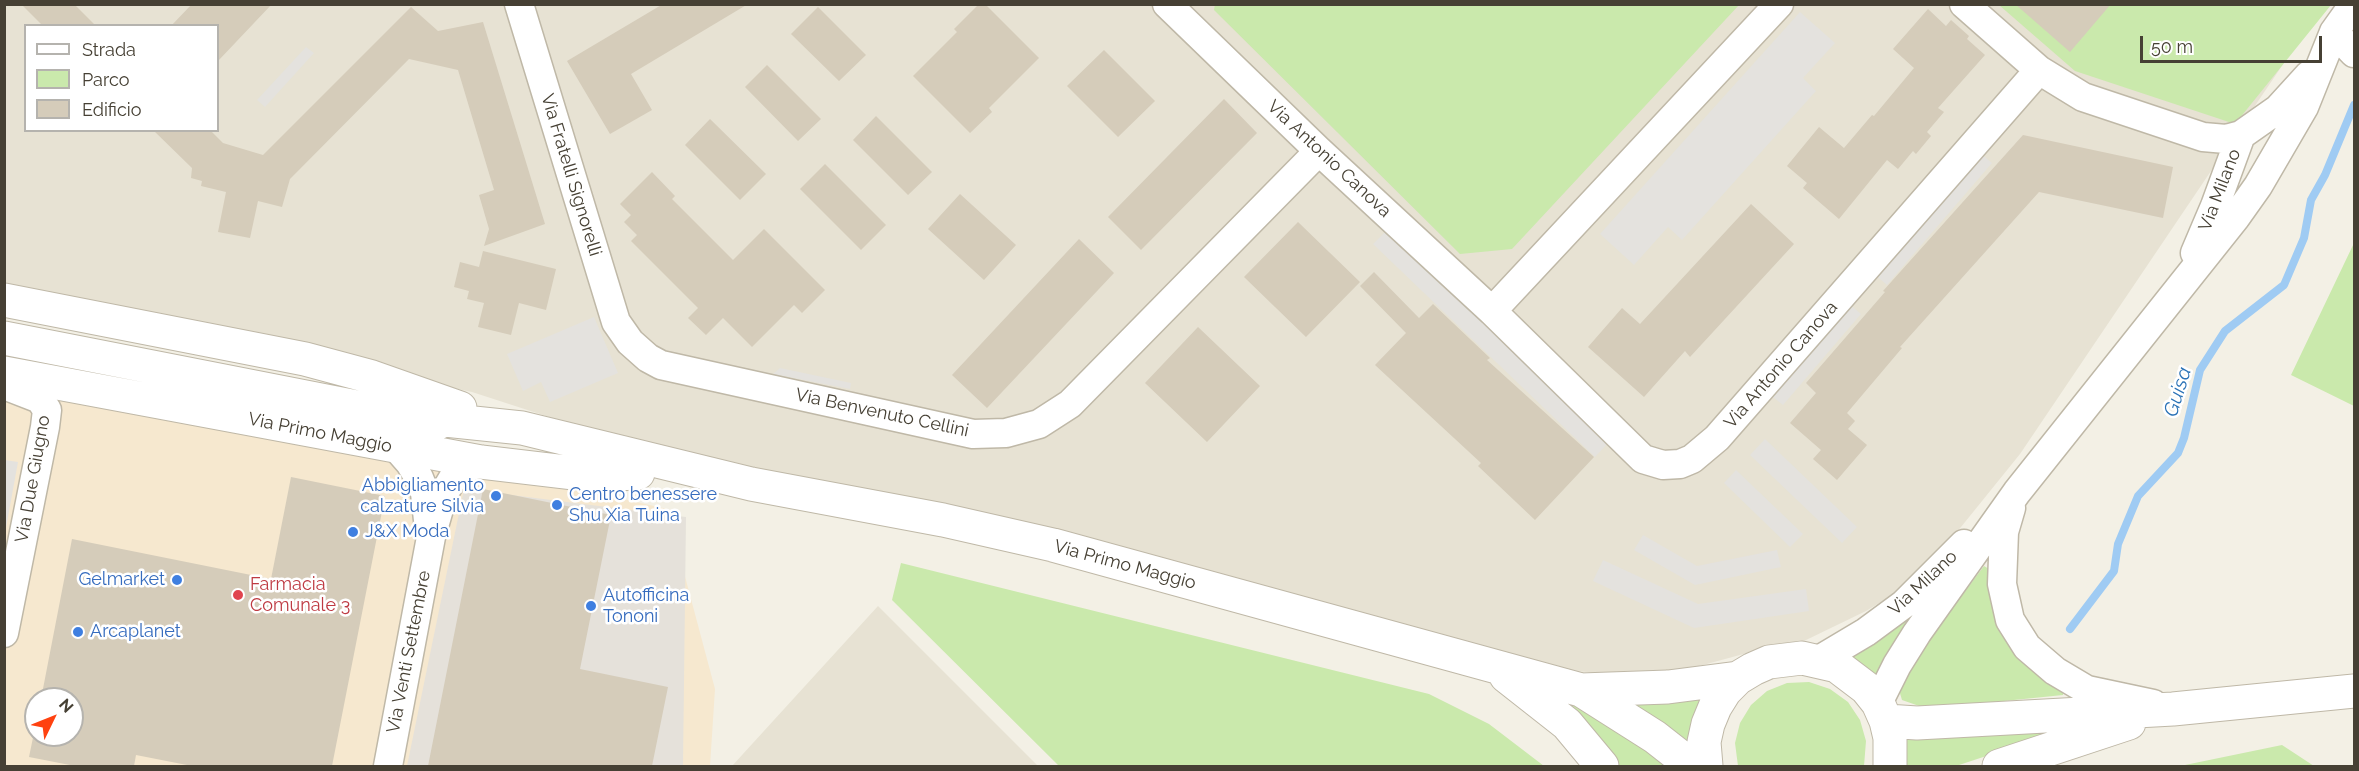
<!DOCTYPE html>
<style>
body{margin:0}
#map{position:relative;width:2359px;height:771px;overflow:hidden;background:#f3f0e5;font-family:Raleway,sans-serif}
canvas{display:block}
.frame{position:absolute;inset:0;border:6px solid #464034;pointer-events:none}
.legend{position:absolute;left:24px;top:24px;width:195px;height:108px;box-sizing:border-box;background:#fff;border:2px solid #b5b3ae;margin:0;padding:8px 10px;list-style:none;font-size:18px;color:#464034}
.legend li{display:flex;align-items:center;gap:12px;height:30px}
.legend b{width:30px;border:2px solid #b5b3ae}
.north{position:absolute;left:24px;top:687px;width:60px;height:60px;box-sizing:border-box;background:#fff;border:2px solid #b5b3ae;border-radius:50%;rotate:47deg;font-size:16px;font-weight:700;line-height:24px;text-align:center;color:#464034}
.north::after{content:'';display:block;margin:auto;width:21px;height:27px;background:#ff4210;clip-path:polygon(50% 0,100% 100%,50% 72%,0 100%)}
.scale{position:absolute;left:2140px;top:36px;width:182px;height:27px;box-sizing:border-box;border:3px solid #464034;border-top:0;padding-left:8px;font-size:18px;line-height:21px;white-space:nowrap;color:#464034;-webkit-text-stroke:4px #fff;paint-order:stroke}
</style>
<div id="map">
<canvas width="2359" height="771"></canvas>
<div class="frame"></div>
<ul class="legend">
<li><b style="height:8px;background:#fff"></b>Strada</li>
<li><b style="height:16px;background:#cae9ac"></b>Parco</li>
<li><b style="height:16px;background:#d5ccba"></b>Edificio</li>
</ul>
<div class="north">N</div>
<div class="scale">50 m</div>
</div>
<script>
const context = document.querySelector('canvas').getContext('2d');
context.lineJoin = 'round';
function paint(path, color) { context.fillStyle = color; context.fill(path, 'evenodd'); }
const toPath = rows => new Path2D(rows.map(r => 'M' + r).join(''));
function trace(path, color, width, dash) { context.strokeStyle = color; context.lineWidth = width; context.lineCap = dash ? 'butt' : 'round'; context.setLineDash(dash || []); context.stroke(path); }
function label(font, color, halo, rows, align = 'center') {
  context.font = font + ' Raleway,sans-serif'; context.lineWidth = 5; context.setLineDash([]); context.textBaseline = 'middle'; context.strokeStyle = halo; context.fillStyle = color; for (const [text, x, y, turn = 0] of rows) {
    context.save(); context.translate(x, y); context.rotate((+turn || 0) * Math.PI / 180); context.textAlign = isNaN(turn) ? turn : align; if (halo) context.strokeText(text, 0, 0); context.fillText(text, 0, 0); context.restore();
  }
}
paint(toPath([
 [5,5,2323,5,2020,454,1919,579,1866,611,1804,641,1762,649,1655,678,1553,669,728,475,472,392,5,295],
 [26,26,218,26,218,130,26,130],
 [878,606,1038,766,732,766]
]), '#e7e2d3');
paint(toPath([
 [4,369,396,447,667,509,715,689,710,766,5,766],
 [36,699,72,699,72,735,36,735]
]), '#f6e8cf');
paint(toPath([
 [464,489,686,517,683,766,407,766]
]), '#e5e1da');
paint(toPath([
 [1215,4,1739,4,1739,5,1512,249,1460,254,1214,10],
 [1999,5,2331,5,2235,124,2075,71],
 [2354,243,2354,406,2291,375],
 [901,563,1429,694,1489,724,1544,766,1059,766,892,600],
 [1984,566,1989,569,2064,687,2063,695,1955,706,1922,707,1902,700,1899,690,1929,639],
 [1946,575,1876,675,1846,655],
 [1809,682,1830,689,1848,702,1860,720,1866,741,1864,766,1738,766,1735,743,1740,723,1751,705,1767,691,1787,683],
 [1710,691,1695,750,1620,697],
 [1563,700,1592,711,1674,766,1619,766,1616,760],
 [2062,731,1956,766,1903,766,1904,733],
 [2282,745,2314,766,2185,765]
]), '#cae9ac');
paint(toPath([
 [1800,12,1835,43,1803,78,1816,91,1682,240,1668,227,1634,265,1600,234],
 [306,47,314,53,265,107,257,100],
 [1979,152,1992,163,1887,285,1874,274],
 [1388,229,1610,441,1595,457,1373,244],
 [1847,302,1861,314,1783,405,1769,394],
 [594,317,618,373,550,402,541,382,523,391,507,354],
 [780,368,851,383,850,389,773,374],
 [1765,439,1857,527,1842,543,1750,455],
 [5,460,18,462,5,533,4,460],
 [1736,470,1803,534,1790,547,1724,483],
 [1643,535,1697,566,1777,550,1781,567,1695,585,1634,550],
 [1603,560,1698,604,1806,589,1809,611,1694,628,1593,581]
]), '#e4e2de');
trace(toPath([
 [2070,629,2114,571,2118,544,2138,496,2178,453,2184,438,2200,370,2225,331,2284,285,2304,238,2311,200,2325,175,2354,105]
]), '#9fcbf3', 8);
paint(toPath([
 [21,4,74,4,96,26,43,26],
 [192,4,272,4,218,61,218,26,171,26],
 [663,4,748,4,631,74,652,110,610,134,567,61],
 [979,4,985,4,1039,58,989,108,992,112,970,133,913,76,957,32,954,29],
 [2015,4,2111,4,2070,52],
 [411,7,438,31,483,22,545,224,484,246,489,229,479,195,494,190,458,70,409,59,290,179,282,207,258,201,250,238,218,232,226,192,201,186,202,181,191,178,192,168,153,130,210,130,223,143,263,155],
 [818,7,866,55,839,81,791,34],
 [1928,9,1946,26,1951,20,1969,36,1967,39,1985,55,1938,108,1944,112,1927,132,1931,136,1916,154,1913,151,1898,169,1887,160,1839,219,1803,188,1807,183,1787,166,1819,127,1844,148,1872,115,1874,116,1914,68,1893,49],
 [1104,50,1155,101,1118,137,1067,86],
 [767,65,821,119,798,141,745,87],
 [1224,99,1257,133,1141,250,1108,217],
 [876,116,932,172,908,195,853,140],
 [710,119,766,174,740,200,685,145],
 [2023,135,2173,167,2163,218,2039,192,1900,347,1902,348,1847,413,1855,421,1848,429,1867,445,1837,480,1813,459,1821,450,1790,423,1816,393,1806,383,1885,292,1883,291],
 [825,164,886,225,861,250,800,189],
 [652,172,675,196,672,199,733,260,764,229,825,290,802,313,794,305,752,347,723,318,706,335,688,318,698,308,631,241,637,235,624,222,631,215,620,204],
 [960,194,1016,245,984,280,928,229],
 [1751,204,1794,244,1690,357,1685,351,1644,397,1588,347,1622,308,1640,324],
 [1298,222,1360,282,1306,337,1244,277],
 [1079,239,1114,273,987,408,952,375],
 [483,251,556,269,546,310,519,303,511,335,478,327,484,303,467,299,469,291,454,287,460,262,479,267],
 [1374,272,1419,318,1433,304,1490,358,1487,360,1594,457,1535,520,1478,466,1481,463,1375,365,1406,333,1360,286],
 [1198,327,1260,386,1207,442,1145,383],
 [291,477,385,496,332,766,192,766,136,755,134,766,75,766,29,757,36,723,36,735,72,735,72,699,41,699,72,539,271,579],
 [483,489,611,515,580,669,668,687,652,766,428,766]
]), '#d5ccba');
const minor = toPath([
 [519,4,616,322,630,342,648,358,661,365,973,434,1006,433,1039,424,1070,404,1319,151],
 [1167,4,1319,151,1492,311,1779,4],
 [1964,4,2039,70,2083,97,2203,137,2226,139,2241,135],
 [2334,32,2354,53],
 [2195,253,2215,206,2241,135,2278,109,2309,75],
 [1492,311,1643,459,1663,465,1680,464,1692,459,1717,438,2039,70],
 [4,385,40,399,47,410,45,427,4,633],
 [396,447,410,463,419,478,425,493,429,529],
 [2011,508,2004,532,2002,584,2010,620,2027,647,2055,671,2087,690,2153,704],
 [1819,660,1866,632,1904,604,1964,544],
 [1878,703,1897,665,1917,633,2017,492,2236,217,2258,186,2304,107,2334,32,2354,4],
 [388,766,431,537,443,495,453,478,463,470,481,462]
]);
const tertiary = toPath([
 [4,300,305,359,372,377,460,408],
 [4,338,438,423],
 [4,373,481,462,591,475,638,473],
 [416,417,522,428,751,484,943,520,1053,545,1581,690,1668,687,1738,678],
 [1506,676,1567,724,1602,766],
 [1581,690,1655,737,1692,766],
 [1886,721,1917,723,2173,709,2354,691],
 [1706,766,1704,742,1708,724,1715,707,1725,691,1738,678,1753,669,1769,662,1802,658,1837,666,1866,688,1878,703,1886,721,1890,738,1890,766],
 [1999,766,2129,723]
]);
trace(minor, '#bfb8a7', 31);
trace(tertiary, '#bfb8a7', 35);
trace(minor, '#fff', 28);
trace(tertiary, '#fff', 33);
for (const [x, y, r, color] of [
 [496,496,6,"#3f7fe0"],
 [557,505,6,"#3f7fe0"],
 [353,532,6,"#3f7fe0"],
 [177,580,6,"#3f7fe0"],
 [238,595,6,"#e0444e"],
 [591,606,6,"#3f7fe0"],
 [78,632,6,"#3f7fe0"]
]) { const dot = new Path2D(); dot.arc(x, y, r, 0, 2 * Math.PI); context.fillStyle = color; context.fill(dot); trace(dot, '#fff', 2); }
label('18px', '#464034', '#fff', [
 ["Via Antonio Canova",1329,159,43],
 ["Via Fratelli Signorelli",571,175,73],
 ["Via Milano",2220,190,-69],
 ["Via Antonio Canova",1781,365,-49],
 ["Via Benvenuto Cellini",882,413,12],
 ["Via Primo Maggio",320,433,11],
 ["Via Due Giugno",33,479,-80],
 ["Via Primo Maggio",1125,565,15],
 ["Via Milano",1923,583,-43],
 ["Via Venti Settembre",409,652,-79]
]);
label('18px', '#366cbe', '#fff', [
 ["Abbigliamento",484,486,"right"],
 ["calzature Silvia",484,507,"right"],
 ["Centro benessere",569,495],
 ["Shu Xia Tuina",569,516],
 ["J&X Moda",365,532],
 ["Gelmarket",165,580,"right"],
 ["Autofficina",603,596],
 ["Tononi",603,617],
 ["Arcaplanet",90,632]
], 'left');
label('18px', '#be3a42', '#fff', [
 ["Farmacia",250,585],
 ["Comunale 3",250,606]
], 'left');
label('italic 20px', '#2a72b6', '#fff', [
 ["Guisa",2178,392,-73]
]);
</script>
